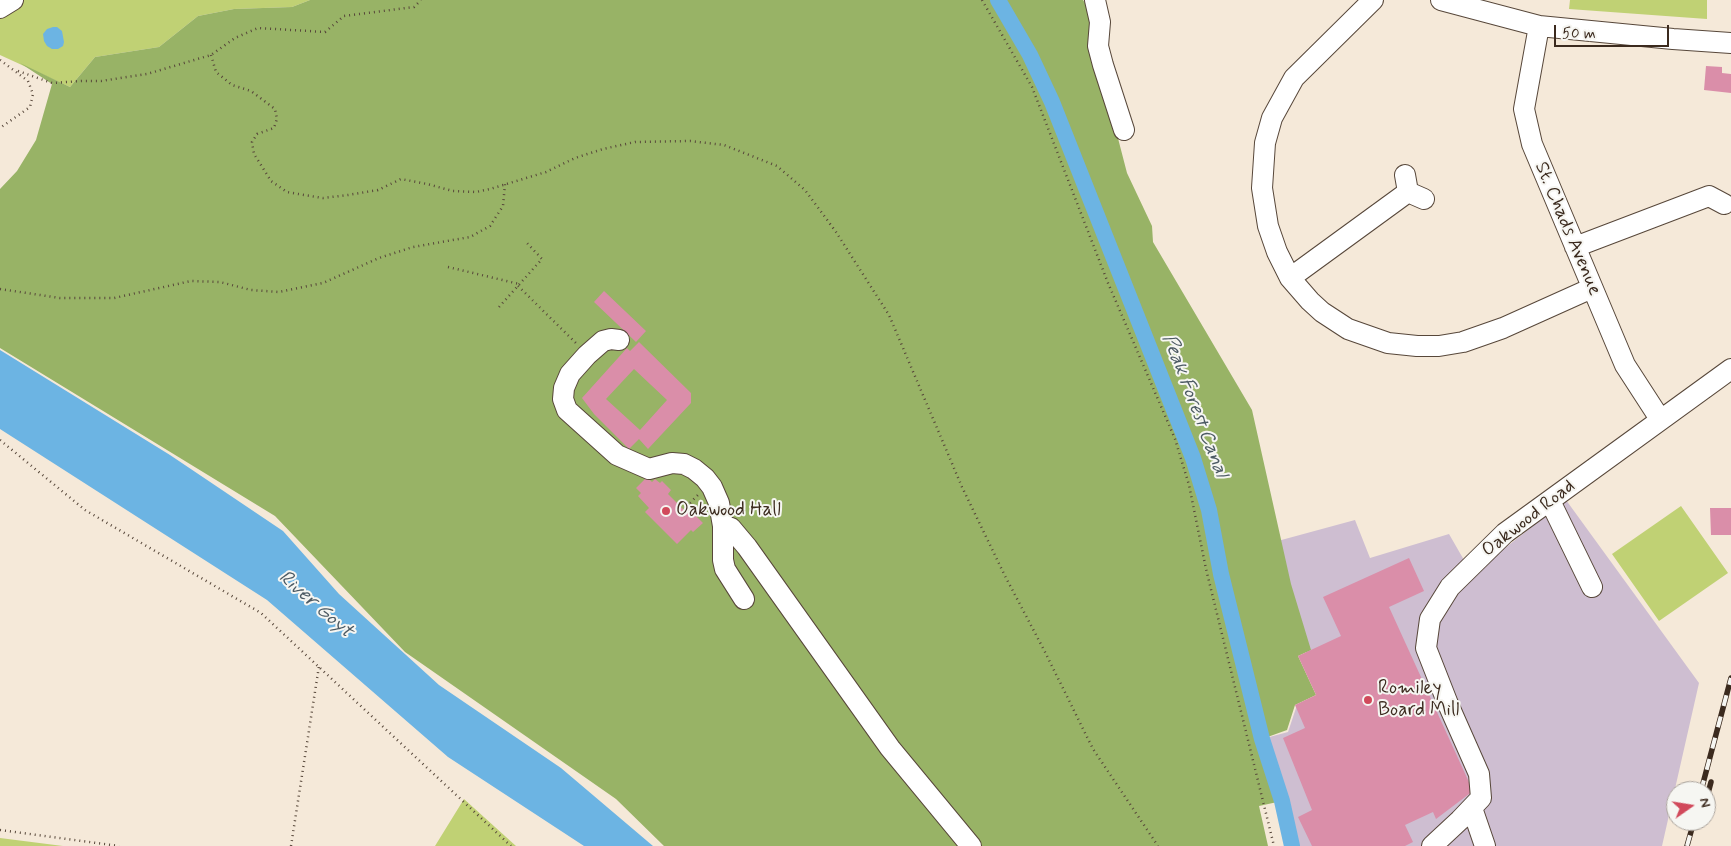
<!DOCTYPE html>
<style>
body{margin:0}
#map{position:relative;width:1731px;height:846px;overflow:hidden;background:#f5e9d9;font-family:Mynerve,sans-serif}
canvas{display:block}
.north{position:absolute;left:1666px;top:781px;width:50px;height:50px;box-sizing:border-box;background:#f6f6f2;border:1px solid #aba49d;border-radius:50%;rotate:77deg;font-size:14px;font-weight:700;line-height:20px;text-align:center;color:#3b2a1e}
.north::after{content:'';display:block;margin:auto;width:18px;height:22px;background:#d1495b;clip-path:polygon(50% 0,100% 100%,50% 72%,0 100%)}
.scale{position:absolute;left:1554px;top:25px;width:115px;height:22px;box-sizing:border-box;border:2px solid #3b2a1e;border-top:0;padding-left:6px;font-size:15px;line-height:18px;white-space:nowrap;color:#3b2a1e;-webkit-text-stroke:4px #f6f6f2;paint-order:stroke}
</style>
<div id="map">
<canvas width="1731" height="846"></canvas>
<div class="north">N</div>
<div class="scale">50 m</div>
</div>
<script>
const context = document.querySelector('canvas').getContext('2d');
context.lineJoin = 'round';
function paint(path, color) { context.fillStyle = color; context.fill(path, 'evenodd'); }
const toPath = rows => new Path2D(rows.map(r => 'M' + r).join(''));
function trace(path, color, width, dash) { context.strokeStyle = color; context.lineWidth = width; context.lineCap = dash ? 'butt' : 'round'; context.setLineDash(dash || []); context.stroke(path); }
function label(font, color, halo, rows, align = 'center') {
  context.font = font + ' Mynerve,sans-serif'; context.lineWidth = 4; context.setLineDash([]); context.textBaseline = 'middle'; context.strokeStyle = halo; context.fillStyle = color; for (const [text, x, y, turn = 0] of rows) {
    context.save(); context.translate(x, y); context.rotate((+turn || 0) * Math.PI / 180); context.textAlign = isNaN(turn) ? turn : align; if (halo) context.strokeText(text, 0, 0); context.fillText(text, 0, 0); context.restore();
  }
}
paint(toPath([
 [1566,500,1699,683,1662,846,1295,846,1282,790,1262,739,1288,732,1297,705,1319,696,1274,542,1355,520,1370,558,1449,534,1472,574]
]), '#cebed1');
paint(toPath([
 [23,0,310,0,292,7,234,9,198,16,159,47,95,57,70,87,0,55,0,14],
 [1570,0,1707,0,1707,19,1569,9],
 [1681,506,1728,573,1659,621,1612,554],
 [464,799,516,846,435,846],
 [0,838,63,846,0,846]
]), '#c0d174');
paint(toPath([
 [310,0,1083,0,1097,21,1092,38,1127,173,1152,226,1153,242,1252,410,1291,584,1311,650,1298,656,1316,695,1295,705,1287,730,1262,739,1282,801,1259,806,1268,846,664,846,616,799,405,652,275,516,0,348,0,189,17,171,36,140,52,84,20,63,70,87,95,57,159,47,198,16,234,9,292,7]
]), '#98b366');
paint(toPath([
 [53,27,57,27,62,31,64,42,63,46,58,49,52,49,47,46,44,41,43,34,47,29],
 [0,350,170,455,283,531,339,594,439,685,561,768,653,846,584,846,448,757,267,600,0,429]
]), '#6cb4e3');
trace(toPath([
 [998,0,1030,55,1052,102,1193,458,1209,510,1221,574,1262,739,1282,801,1292,846]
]), '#6cb4e3', 16);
paint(toPath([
 [1706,66,1722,67,1722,73,1731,74,1731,93,1704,90],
 [604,291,646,331,636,342,594,302],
 [639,342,691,393,691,403,648,449,639,439,629,449,594,414,582,398,627,348,630,351],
 [634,369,667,400,640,430,606,399],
 [647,477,652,482,655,479,660,483,662,481,671,490,668,494,687,513,690,510,703,523,693,532,691,530,677,544,645,512,649,508,638,496,641,493,636,488],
 [1710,508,1731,508,1731,535,1711,535],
 [1409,558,1424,591,1389,607,1473,791,1436,819,1433,812,1405,825,1413,842,1405,846,1312,846,1298,817,1312,810,1283,738,1305,728,1295,705,1316,695,1298,656,1341,636,1323,597]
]), '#da8ea9');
const minor = toPath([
 [1095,0,1100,22,1098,46,1103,65,1124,130],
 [1373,0,1294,78,1272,118,1265,143,1262,188,1268,226,1277,252,1290,278,1310,301,1322,312,1348,329,1388,343,1417,346,1439,346,1463,342,1503,328,1592,288],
 [1441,0,1539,26,1673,39,1731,43],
 [0,8,13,0],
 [1539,26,1524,109,1532,144,1625,365,1660,419],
 [1405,175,1408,192,1424,199],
 [1575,247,1709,196,1724,204],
 [1290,278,1408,192],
 [619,340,611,339,603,341,587,355,570,374,564,388,563,399,567,410,617,455,649,469,672,463,684,464,694,469,705,478,712,487,719,503,723,526,723,560,725,569,744,599],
 [1550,501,1592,587],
 [723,526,731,528,747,547,890,748,971,846],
 [1472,808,1485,846],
 [1432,846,1460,820,1481,798,1479,774,1448,704,1426,648,1430,619,1450,587,1505,533,1731,369]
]);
trace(minor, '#57473a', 22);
trace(toPath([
 [982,0,1032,87,1108,283,1175,439,1189,485,1206,569,1274,846],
 [211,55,216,72,232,85,251,91,275,109,277,119,274,128,257,134,252,142,254,154,271,181,287,192,304,195,323,198,348,195,378,190,401,179,427,184,453,191,476,192,490,189,546,172,575,158,603,149,635,142,690,141,724,145,777,166,805,190,836,232,889,315,962,487,1004,574,1045,652,1093,749,1158,846],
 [0,60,28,81,33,94,30,107,0,128],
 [18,71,52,83,81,81,101,81,147,74,211,55,235,38,258,28,325,32,344,16,414,7,421,0],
 [448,267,519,284],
 [518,286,576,343],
 [0,289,60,298,114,298,191,281,220,282,251,290,279,292,323,283,379,258,413,247,470,237,490,226,503,206,505,184],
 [499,307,542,259,527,243],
 [0,440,85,510,261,613,511,846],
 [690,503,698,495],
 [0,830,119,846],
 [291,846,319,666]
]), '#57473a', 2.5, [1, 4]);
trace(minor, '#fff', 20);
const rail = toPath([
 [1701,791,1731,678],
 [1706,801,1711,782],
 [1687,846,1694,821]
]);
trace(rail, '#3b2a1e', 5.5);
trace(rail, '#f6f6f2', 4, [11]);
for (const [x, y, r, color] of [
 [666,511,5,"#d1495b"],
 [1368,700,5,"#d1495b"]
]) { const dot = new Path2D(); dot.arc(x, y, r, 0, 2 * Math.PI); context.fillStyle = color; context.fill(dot); trace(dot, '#f6f6f2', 2); }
label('19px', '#3b2a1e', '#f6f6f2', [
 ["St. Chads Avenue",1567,229,67],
 ["Oakwood Road",1529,519,-38]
]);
label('19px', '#3b2a1e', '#f6f6f2', [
 ["Oakwood Hall",676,511],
 ["Romiley",1378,689],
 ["Board Mill",1378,711]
], 'left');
label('italic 20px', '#4c5a63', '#f6f6f2', [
 ["Peak Forest Canal",1194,406,69],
 ["River Goyt",315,605,41]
]);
</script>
